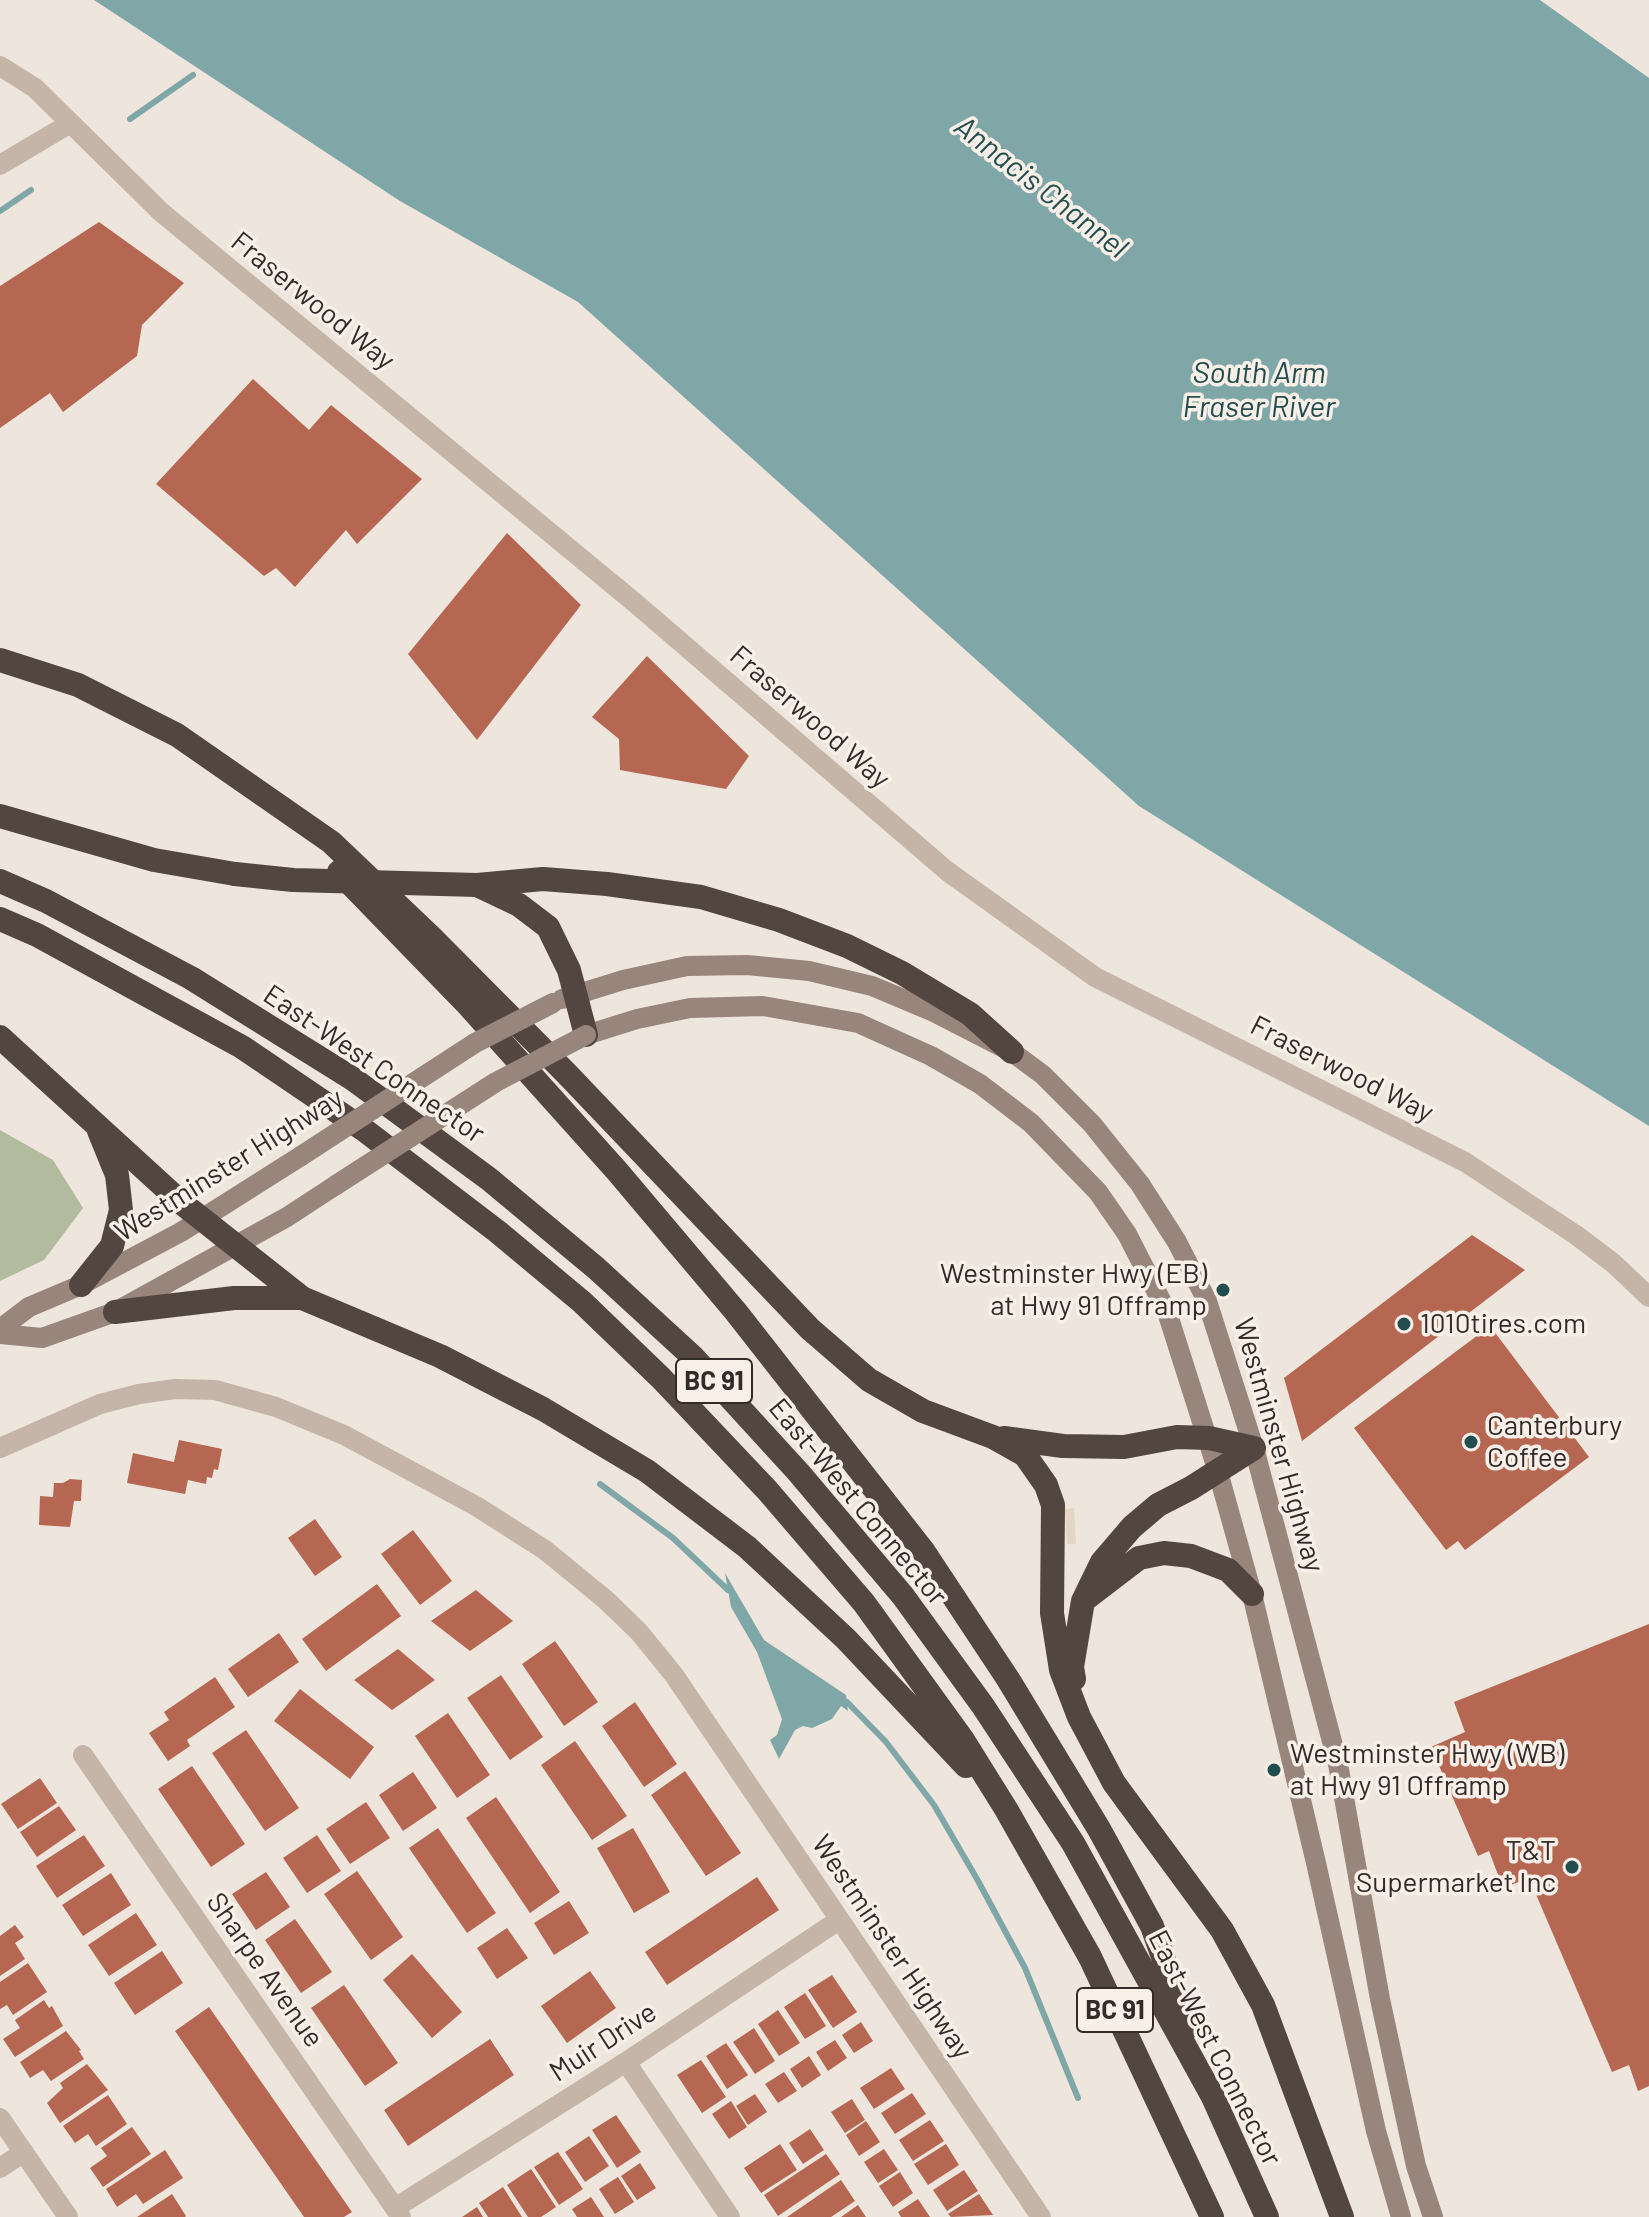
<!DOCTYPE html>
<style>
body{margin:0}
canvas{display:block;background:#eee5dc}
</style>
<canvas width="1649" height="2217"></canvas>
<script>
const context = document.querySelector('canvas').getContext('2d');
context.lineJoin = 'round';
function paint(path, color) { context.fillStyle = color; context.fill(path, 'evenodd'); }
const toPath = rows => new Path2D(rows.map(r => 'M' + r).join(''));
function trace(path, color, width, dash) { context.strokeStyle = color; context.lineWidth = width; context.lineCap = dash ? 'butt' : 'round'; context.setLineDash(dash || []); context.stroke(path); }
function label(font, color, halo, rows, align = 'center') {
  context.font = font + ' Barlow,sans-serif'; context.lineWidth = 7; context.setLineDash([]); context.textBaseline = 'middle'; context.strokeStyle = halo; context.fillStyle = color; for (const [text, x, y, turn = 0] of rows) {
    context.save(); context.translate(x, y); context.rotate((+turn || 0) * Math.PI / 180); context.textAlign = isNaN(turn) ? turn : align; if (halo) context.strokeText(text, 0, 0); context.fillText(text, 0, 0); context.restore();
  }
}
paint(toPath([
 [0,1130,53,1160,83,1208,44,1260,0,1281]
]), '#b3bb9e');
paint(toPath([
 [1074,1508,1076,1544,1067,1544,1065,1509]
]), '#e4d5c5');
paint(toPath([
 [94,0,1540,0,1649,78,1649,1126,1139,806,578,302,400,201],
 [725,1573,764,1640,846,1695,848,1711,841,1706,832,1719,812,1728,803,1726,795,1730,779,1759,770,1740,777,1735,782,1719,757,1652,731,1607]
]), '#7fa7a8');
trace(toPath([
 [130,119,193,75],
 [0,211,31,190],
 [600,1484,673,1538,728,1590],
 [847,1702,886,1742,934,1805,977,1879,1025,1968,1078,2098]
]), '#7fa7a8', 6);
paint(toPath([
 [99,222,184,283,142,325,137,356,63,412,50,393,0,428,0,286],
 [253,379,309,430,331,405,422,479,357,544,346,530,295,587,276,568,264,576,156,484],
 [507,533,581,605,477,740,408,654],
 [647,656,749,756,726,789,620,770,619,739,592,717],
 [1472,1235,1525,1270,1302,1441,1284,1378],
 [1490,1326,1589,1457,1465,1550,1458,1541,1446,1550,1354,1428],
 [179,1440,222,1449,218,1470,214,1469,212,1478,207,1477,206,1484,188,1480,185,1494,127,1483,133,1453,174,1462],
 [70,1479,82,1480,81,1501,74,1501,70,1527,39,1525,40,1496,53,1497,54,1483,63,1483],
 [315,1519,342,1557,315,1576,288,1538],
 [413,1530,452,1581,420,1605,381,1554],
 [377,1584,401,1616,326,1671,302,1639],
 [476,1590,513,1621,470,1651,431,1621],
 [1649,1624,1649,2086,1638,2091,1629,2065,1612,2072,1529,1878,1503,1888,1489,1851,1478,1856,1431,1747,1465,1732,1454,1702],
 [279,1633,299,1662,248,1697,228,1669],
 [555,1641,598,1702,564,1726,522,1664],
 [398,1649,435,1680,392,1710,354,1680],
 [501,1675,543,1737,510,1760,467,1698],
 [215,1677,235,1707,187,1740,190,1746,168,1761,149,1733,169,1720,164,1712],
 [300,1689,374,1747,350,1779,274,1721],
 [635,1702,677,1764,644,1787,602,1726],
 [448,1713,490,1775,457,1798,415,1736],
 [246,1730,299,1808,265,1831,212,1753],
 [575,1741,627,1816,592,1840,541,1765],
 [192,1766,245,1844,211,1867,158,1789],
 [685,1771,741,1853,706,1876,651,1795],
 [413,1772,437,1808,403,1831,379,1795],
 [40,1778,57,1803,18,1829,1,1804],
 [496,1797,560,1892,530,1913,466,1818],
 [366,1802,390,1838,350,1864,326,1829],
 [59,1806,76,1830,37,1857,20,1832],
 [438,1828,496,1913,467,1933,409,1848],
 [633,1828,670,1892,634,1913,597,1848],
 [84,1835,105,1866,57,1898,36,1866],
 [317,1835,341,1871,307,1893,283,1858],
 [357,1871,403,1937,371,1960,324,1894],
 [266,1872,290,1907,256,1930,232,1894],
 [111,1873,131,1905,83,1936,62,1905],
 [757,1877,779,1910,667,1985,645,1952],
 [569,1901,589,1933,554,1955,534,1923],
 [136,1913,157,1945,109,1976,88,1945],
 [295,1919,332,1972,301,1993,265,1940],
 [15,1925,24,1937,15,1943,25,1959,0,1976,0,1936],
 [507,1928,528,1958,497,1979,477,1948],
 [162,1951,183,1983,135,2015,114,1983],
 [412,1954,462,2012,432,2038,383,1980],
 [28,1963,47,1992,13,2015,7,2005,0,2009,0,1982],
 [590,1971,616,2008,567,2043,541,2006],
 [832,1975,857,2012,833,2028,808,1990],
 [344,1985,398,2063,365,2086,311,2008],
 [805,1993,826,2026,805,2039,784,2007],
 [44,2000,49,2008,52,2006,63,2026,15,2057,3,2039,20,2028,15,2020],
 [209,2007,352,2212,344,2217,304,2217,175,2031],
 [778,2010,800,2043,779,2056,758,2024],
 [861,2022,873,2041,854,2053,842,2035],
 [754,2028,775,2061,755,2074,733,2042],
 [66,2031,81,2050,79,2051,84,2059,51,2081,43,2070,30,2078,20,2062],
 [490,2039,514,2075,408,2146,384,2110],
 [835,2040,847,2058,828,2071,816,2052],
 [726,2043,748,2075,727,2089,706,2056],
 [809,2056,821,2075,802,2088,790,2069],
 [701,2060,726,2097,702,2113,677,2075],
 [87,2064,108,2090,60,2123,47,2103,63,2088,60,2083],
 [891,2068,905,2089,874,2109,860,2088],
 [784,2072,797,2091,778,2103,765,2084],
 [912,2093,926,2114,895,2134,881,2113],
 [755,2094,767,2112,748,2125,736,2106],
 [108,2095,127,2124,96,2146,88,2134,75,2143,63,2126],
 [852,2099,865,2120,845,2133,831,2112],
 [731,2101,747,2127,729,2139,712,2114],
 [616,2115,641,2152,617,2168,592,2130],
 [930,2120,944,2141,913,2161,899,2140],
 [866,2121,880,2142,859,2156,846,2135],
 [132,2127,151,2154,103,2187,90,2168,107,2156,101,2148],
 [810,2129,824,2150,803,2164,789,2143],
 [589,2136,609,2166,585,2182,565,2152],
 [780,2144,797,2170,761,2193,744,2168],
 [946,2144,959,2165,928,2185,914,2164],
 [884,2149,898,2170,878,2183,864,2162],
 [165,2150,183,2178,143,2204,136,2194,117,2207,106,2189],
 [558,2152,583,2189,559,2205,534,2167],
 [826,2154,840,2174,778,2216,764,2195],
 [640,2163,656,2188,637,2200,621,2176],
 [531,2169,556,2207,541,2217,528,2217,507,2185],
 [964,2170,978,2191,947,2211,933,2190],
 [900,2172,913,2193,893,2207,879,2186],
 [618,2177,634,2202,615,2214,599,2189],
 [841,2180,855,2201,831,2217,787,2217],
 [503,2187,522,2217,488,2217,479,2203],
 [172,2194,186,2216,185,2217,137,2217],
 [979,2194,993,2215,951,2217,948,2214],
 [591,2197,604,2217,577,2217,572,2209],
 [918,2199,930,2217,901,2217,898,2212],
 [858,2205,866,2217,841,2217],
 [477,2207,483,2217,462,2217]
]), '#b66752');
trace(toPath([
 [0,66,35,88,161,212,634,602,947,871,1095,977,1465,1162,1576,1235,1613,1263,1649,1297],
 [0,165,69,124],
 [0,1448,100,1404,139,1394,175,1389,215,1390,276,1407,344,1435,476,1506,545,1550,606,1600,639,1632,674,1675,1041,2217],
 [83,1755,401,2217],
 [626,2062,730,2217],
 [0,2118,68,2217],
 [0,2168,24,2152],
 [395,2208,626,2062,839,1920]
]), '#c5b5a9', 20);
trace(toPath([
 [562,999,623,980,687,966,747,965,809,971,872,986,934,1012,1012,1052,1043,1075,1092,1124,1140,1184,1177,1242,1207,1301,1254,1448,1338,1764,1380,1999,1416,2166,1433,2217],
 [586,1035,637,1019,690,1008,763,1006,858,1023,931,1056,980,1084,1031,1123,1098,1192,1127,1234,1167,1312,1218,1472,1252,1594,1316,1863,1376,2131,1401,2217],
 [0,1329,29,1307,81,1285,181,1232,301,1156],
 [0,1334,42,1338,115,1312,287,1217,336,1185]
]), '#98857b', 20);
trace(toPath([
 [0,660,78,685,177,735,331,842,432,938,567,1074,810,1329,869,1380,923,1411,993,1437,1025,1455,1046,1485,1053,1505,1052,1613,1061,1670,1079,1717,1114,1783,1222,1930,1263,2005,1342,2217],
 [0,816,154,860,235,874],
 [339,872,469,1006,617,1171,736,1312,924,1552,1008,1679,1099,1829,1152,1926,1188,2027],
 [0,881,46,901,191,978,353,1079,489,1179,596,1268,693,1357,799,1473,903,1596,983,1706,1073,1843,1213,2097,1267,2217],
 [477,885,543,879,607,884,701,897,779,920,847,946,902,973,970,1014,1012,1052],
 [479,886,519,905,548,927,569,970,586,1035],
 [0,919,37,935,242,1047,363,1129,498,1232,582,1302,661,1378,767,1490,864,1603,963,1740,1006,1809,1090,1957,1212,2217],
 [0,1037,183,1204,302,1298,440,1356,543,1409,647,1471,747,1547,846,1639,966,1766],
 [81,1285,112,1246,121,1210,117,1175,99,1131],
 [115,1312,234,1298,302,1298],
 [1004,1438,1063,1446,1124,1447,1177,1437,1209,1438,1254,1448],
 [1088,1597,1139,1558,1164,1553,1191,1556,1228,1570,1252,1594],
 [1074,1679,1072,1667,1083,1601,1102,1562,1132,1527,1158,1505,1191,1488,1254,1448]
]), '#534540', 24);
trace(toPath([
 [301,1156,475,1043,553,1003],
 [336,1185,496,1082,586,1035]
]), '#98857b', 20);
trace(toPath([
 [235,874,293,880,477,885]
]), '#534540', 24);
for (const [x, y, r, color] of [
 [1223,1290,8,"#234e4f"],
 [1404,1324,8,"#234e4f"],
 [1471,1442,8,"#234e4f"],
 [1274,1770,8,"#234e4f"],
 [1572,1867,8,"#234e4f"]
]) { const dot = new Path2D(); dot.arc(x, y, r, 0, 2 * Math.PI); context.fillStyle = color; context.fill(dot); trace(dot, '#f7efe8', 3); }
for (const [x, y, w] of [
 [714,1381,76],
 [1115,2010,76]
]) { const box = new Path2D(); box.roundRect(x - w / 2, y - 22, w, 44, 6); context.fillStyle = '#f7efe8'; context.fill(box); trace(box, '#332b28', 2); }
label('bold 26px', '#332b28', null, [
 ["BC 91",714,1381],
 ["BC 91",1115,2010]
]);
label('28px', '#332b28', '#f7efe8', [
 ["Fraserwood Way",313,301,39],
 ["Fraserwood Way",810,717,41],
 ["East-West Connector",374,1064,34],
 ["Fraserwood Way",1342,1069,27],
 ["Westminster Highway",229,1165,-32],
 ["Westminster Highway",1279,1445,74],
 ["East-West Connector",858,1502,50],
 ["Westminster Highway",892,1947,56],
 ["Sharpe Avenue",265,1970,55],
 ["Muir Drive",603,2042,-33],
 ["East-West Connector",1215,2048,63]
]);
label('28px', '#332b28', '#f7efe8', [
 ["Westminster Hwy (EB)",1207,1274,"right"],
 ["at Hwy 91 Offramp",1207,1306,"right"],
 ["1010tires.com",1420,1324],
 ["Canterbury",1487,1426],
 ["Coffee",1487,1458],
 ["Westminster Hwy (WB)",1290,1754],
 ["at Hwy 91 Offramp",1290,1786],
 ["T&T",1556,1851,"right"],
 ["Supermarket Inc",1556,1883,"right"]
], 'left');
label('italic 30px', '#234e4f', '#f7efe8', [
 ["Annacis Channel",1041,187,38],
 ["South Arm",1259,373],
 ["Fraser River",1259,407]
]);
</script>
